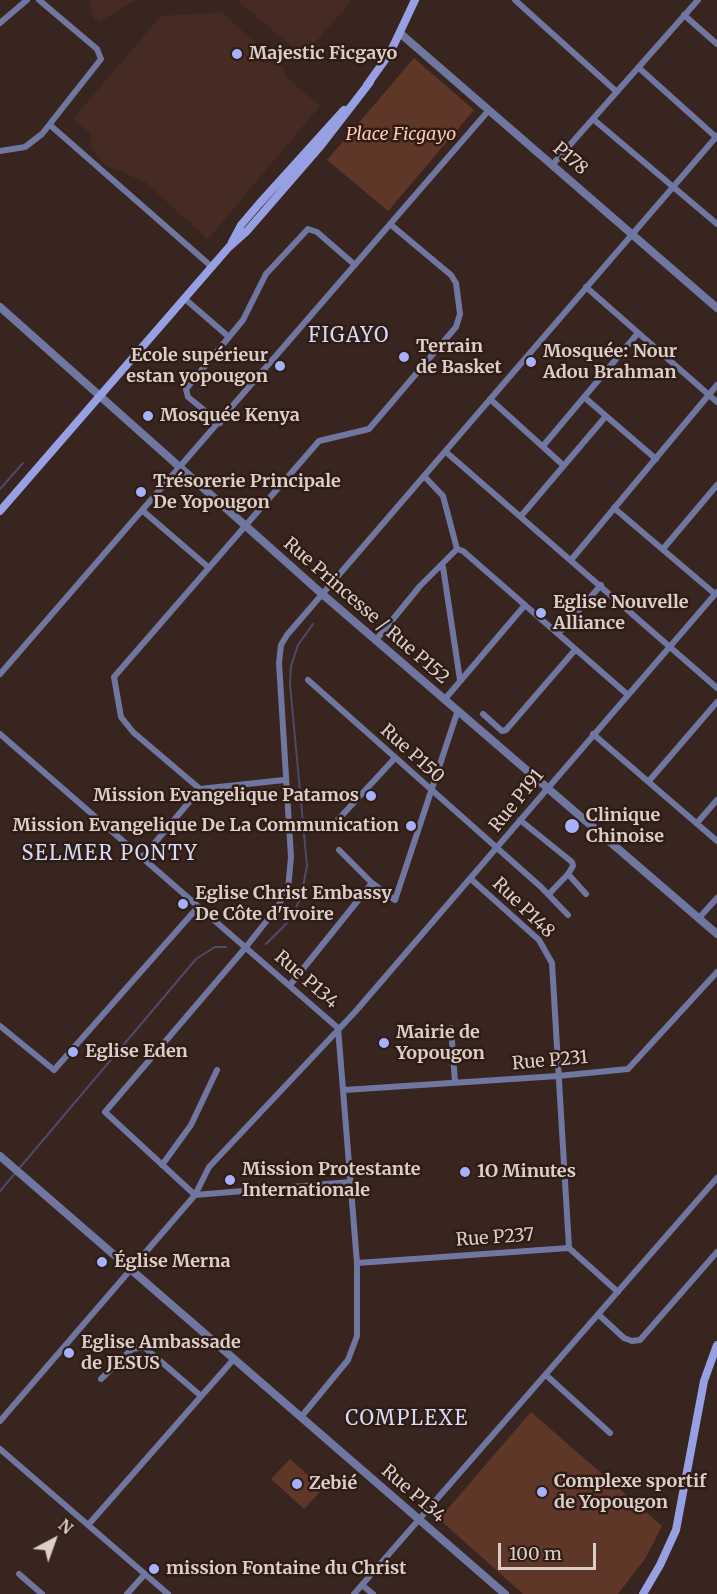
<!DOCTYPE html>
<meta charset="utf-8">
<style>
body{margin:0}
#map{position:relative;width:717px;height:1594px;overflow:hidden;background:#38251f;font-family:Merriweather,serif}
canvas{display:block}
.north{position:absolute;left:24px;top:1510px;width:60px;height:60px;-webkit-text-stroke:4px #2e1c15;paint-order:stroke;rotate:41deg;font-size:16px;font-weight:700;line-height:24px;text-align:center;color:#dbcec9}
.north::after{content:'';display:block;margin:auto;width:21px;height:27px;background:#dbcec9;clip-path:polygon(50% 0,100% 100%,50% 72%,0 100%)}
.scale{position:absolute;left:498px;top:1543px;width:98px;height:27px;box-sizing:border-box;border:3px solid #dbcec9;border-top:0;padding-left:8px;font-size:18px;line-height:21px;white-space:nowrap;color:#dbcec9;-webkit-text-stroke:4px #2e1c15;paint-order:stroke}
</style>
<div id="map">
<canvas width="717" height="1594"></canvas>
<div class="north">N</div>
<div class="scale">100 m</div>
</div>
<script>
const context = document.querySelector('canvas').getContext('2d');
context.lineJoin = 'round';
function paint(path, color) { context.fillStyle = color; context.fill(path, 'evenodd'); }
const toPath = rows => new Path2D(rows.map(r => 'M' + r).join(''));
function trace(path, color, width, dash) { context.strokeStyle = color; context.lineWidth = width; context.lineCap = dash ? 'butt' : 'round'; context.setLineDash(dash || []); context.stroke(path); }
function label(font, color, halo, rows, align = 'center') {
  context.font = font + ' Merriweather,serif'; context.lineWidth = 5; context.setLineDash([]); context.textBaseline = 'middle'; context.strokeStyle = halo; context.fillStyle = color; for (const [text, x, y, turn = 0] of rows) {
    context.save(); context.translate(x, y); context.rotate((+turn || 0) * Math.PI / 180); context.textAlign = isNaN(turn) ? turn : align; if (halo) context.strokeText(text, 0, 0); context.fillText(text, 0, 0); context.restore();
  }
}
paint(toPath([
 [89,0,136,0,99,22,94,18],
 [237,0,349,0,351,2,303,56],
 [221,12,285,69,285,76,320,106,208,239,145,182,105,165,92,149,90,133,73,119,161,16]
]), '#452b22');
paint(toPath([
 [414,58,474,110,388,211,327,160],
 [531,1412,662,1526,645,1559,618,1594,523,1594,439,1519],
 [290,1459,323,1489,304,1509,271,1479]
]), '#5e3729');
trace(toPath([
 [0,489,23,463],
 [266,944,290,920,301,897,307,866,290,684,291,666,298,645,313,624],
 [0,1191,196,959,215,947,226,947]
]), '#4e4a69', 2);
trace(toPath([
 [515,0,617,92],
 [684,15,717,44],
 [0,23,27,0],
 [639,68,717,138],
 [593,119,717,224],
 [50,125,212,267],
 [0,151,25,147,42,134,101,59,97,49,39,0],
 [553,164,698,0],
 [586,287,717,402],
 [185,299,229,337],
 [584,397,656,459],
 [490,399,563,465],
 [220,423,188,397,186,389,243,320,266,274,308,229,317,232,355,265],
 [543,446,638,333],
 [446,452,717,688],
 [424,476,443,496,457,549],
 [614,508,715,594],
 [143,511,208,567],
 [521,516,606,416],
 [457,549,463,551,628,695],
 [663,549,717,485],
 [571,560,717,385],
 [443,567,460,680],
 [558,634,601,585],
 [376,640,420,586,457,549],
 [0,674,489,110],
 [308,680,541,887,568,915],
 [445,699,525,605],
 [483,714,502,731,506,730,575,650],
 [0,734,338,1028,357,1263,357,1336,348,1360,301,1417],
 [593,734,717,841],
 [284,780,200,789,133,732,121,717,114,677,319,441,369,429,456,327,460,314,456,283,451,275,390,224],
 [649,781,717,702],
 [520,820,572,862,573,866,568,874,549,894],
 [697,823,717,800],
 [334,824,395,758],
 [339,850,372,883,395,900,458,710],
 [143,857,200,789],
 [568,874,586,894],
 [471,879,539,940,552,963,569,1248],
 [699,918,717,898],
 [290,985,372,883],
 [0,1026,54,1070,198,907],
 [451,1028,455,1082],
 [344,1090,558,1076,628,1069,717,972],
 [162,1165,191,1125,217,1070],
 [351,1182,195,1195,105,1112,246,947,276,909,288,889,291,857,279,663,281,645,287,635,717,136],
 [357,1263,569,1248,618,1292],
 [599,1315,624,1338,632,1341,640,1340,717,1252],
 [546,1375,610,1433],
 [101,1379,132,1349,144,1347,201,1396],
 [0,1421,195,1195,209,1167,355,1012,717,592],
 [0,1449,168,1594],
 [89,1524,233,1360],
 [19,1574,42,1594],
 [362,1585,373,1594],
 [127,1594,145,1574],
 [354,1594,717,1178]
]), '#6f76a0', 6);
trace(toPath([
 [401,34,717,308],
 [0,307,321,593,717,934],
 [0,1156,505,1594]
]), '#6f76a0', 8);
trace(toPath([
 [367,85,390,53,415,0],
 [232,242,241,225,259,204,344,110],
 [0,511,229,247,247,231,319,148,370,82],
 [643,1594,660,1565,676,1530,704,1381,717,1345]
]), '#96a0e3', 8);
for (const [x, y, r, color] of [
 [237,54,6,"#a6b1fc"],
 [404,357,6,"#a6b1fc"],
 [531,362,6,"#a6b1fc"],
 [280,366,6,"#a6b1fc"],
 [148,416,6,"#a6b1fc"],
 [141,492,6,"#a6b1fc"],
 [541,613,6,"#a6b1fc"],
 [371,796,6,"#a6b1fc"],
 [411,826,6,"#a6b1fc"],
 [572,826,8,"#a6b1fc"],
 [183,904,6,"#a6b1fc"],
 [384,1043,6,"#a6b1fc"],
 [73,1052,6,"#a6b1fc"],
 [465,1172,6,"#a6b1fc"],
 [230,1180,6,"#a6b1fc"],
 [102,1262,6,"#a6b1fc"],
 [69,1353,6,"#a6b1fc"],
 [297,1484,6,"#a6b1fc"],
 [542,1492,6,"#a6b1fc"],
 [154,1569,6,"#a6b1fc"]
]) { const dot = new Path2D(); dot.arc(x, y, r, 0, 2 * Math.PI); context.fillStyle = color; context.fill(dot); trace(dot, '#2e1c15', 2); }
label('bold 18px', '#dbcec9', '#2e1c15', [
 ["Majestic Ficgayo",249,54],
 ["Terrain",416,347],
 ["de Basket",416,368],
 ["Mosquée: Nour",543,352],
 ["Adou Brahman",543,373],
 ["Ecole supérieur",268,356,"right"],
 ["estan yopougon",268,377,"right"],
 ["Mosquée Kenya",160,416],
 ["Trésorerie Principale",153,482],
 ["De Yopougon",153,503],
 ["Eglise Nouvelle",553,603],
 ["Alliance",553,624],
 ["Mission Evangelique Patamos",359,796,"right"],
 ["Clinique",586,816],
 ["Chinoise",586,837],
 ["Mission Evangelique De La Communication",399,826,"right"],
 ["Eglise Christ Embassy",195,894],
 ["De Côte d'Ivoire",195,915],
 ["Mairie de",396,1033],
 ["Yopougon",396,1054],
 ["Eglise Eden",85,1052],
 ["Mission Protestante",242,1170],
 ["Internationale",242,1191],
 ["1O Minutes",477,1172],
 ["Église Merna",114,1262],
 ["Eglise Ambassade",81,1343],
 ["de JESUS",81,1364],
 ["Complexe sportif",554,1482],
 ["de Yopougon",554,1503],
 ["Zebié",309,1484],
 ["mission Fontaine du Christ",166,1569]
], 'left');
label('italic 18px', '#fec7b4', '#2e1c15', [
 ["Place Ficgayo",401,135]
]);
label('18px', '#dbcec9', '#2e1c15', [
 ["P178",570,159,41],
 ["Rue Princesse / Rue P152",366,611,41],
 ["Rue P150",412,754,42],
 ["Rue P191",517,801,-51],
 ["Rue P148",523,908,44],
 ["Rue P134",306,980,41],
 ["Rue P231",550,1061,-5],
 ["Rue P237",495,1238,-4],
 ["Rue P134",413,1494,41]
]);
context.letterSpacing = '1.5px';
label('20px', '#d4daf7', '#2e1c15', [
 ["FIGAYO",349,336],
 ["SELMER PONTY",110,854],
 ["COMPLEXE",407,1419]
]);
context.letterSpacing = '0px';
</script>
